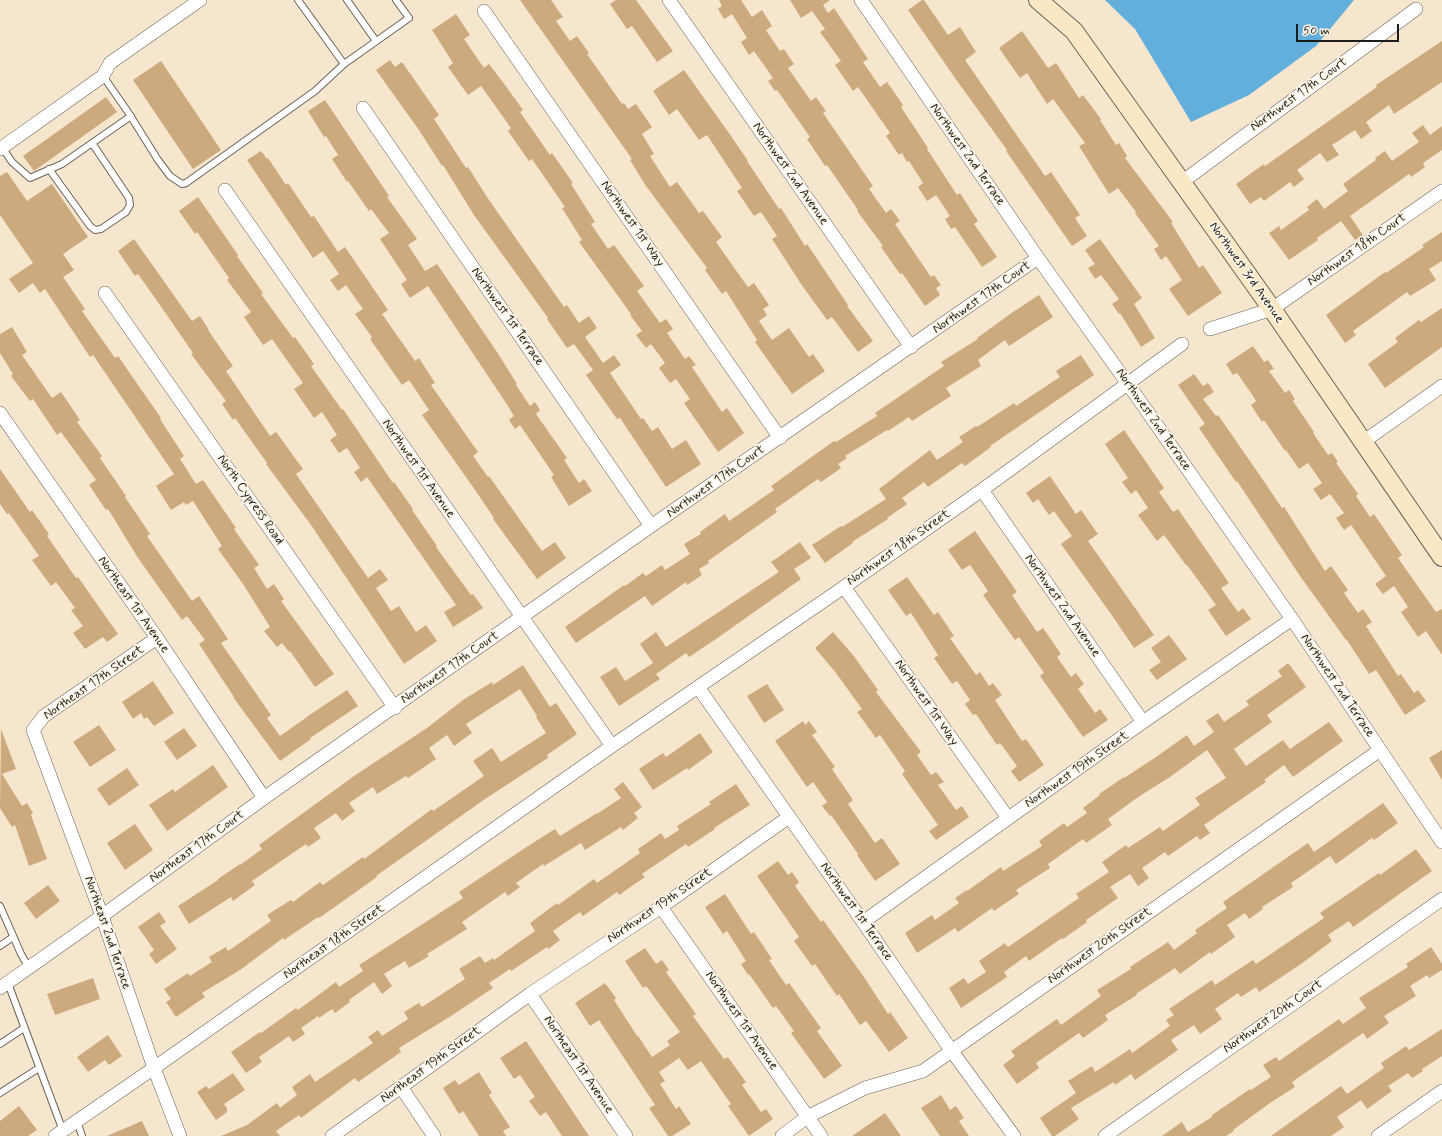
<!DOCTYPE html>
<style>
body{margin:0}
#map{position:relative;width:1442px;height:1136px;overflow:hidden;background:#f7e6ce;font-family:Mynerve,sans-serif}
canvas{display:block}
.scale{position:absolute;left:1296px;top:24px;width:103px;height:18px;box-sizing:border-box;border:2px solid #1c1c1c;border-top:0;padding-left:5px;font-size:12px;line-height:14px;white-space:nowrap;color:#1c1c1c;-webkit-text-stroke:3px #fcf5e5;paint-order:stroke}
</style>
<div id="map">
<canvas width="1442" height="1136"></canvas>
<div class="scale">50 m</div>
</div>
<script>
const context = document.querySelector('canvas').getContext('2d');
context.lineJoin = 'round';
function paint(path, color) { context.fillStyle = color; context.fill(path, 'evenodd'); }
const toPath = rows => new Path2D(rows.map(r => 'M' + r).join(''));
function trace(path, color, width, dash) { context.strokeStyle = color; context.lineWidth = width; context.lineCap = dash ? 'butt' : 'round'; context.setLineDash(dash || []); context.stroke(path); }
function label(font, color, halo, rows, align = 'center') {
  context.font = font + ' Mynerve,sans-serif'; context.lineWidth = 3.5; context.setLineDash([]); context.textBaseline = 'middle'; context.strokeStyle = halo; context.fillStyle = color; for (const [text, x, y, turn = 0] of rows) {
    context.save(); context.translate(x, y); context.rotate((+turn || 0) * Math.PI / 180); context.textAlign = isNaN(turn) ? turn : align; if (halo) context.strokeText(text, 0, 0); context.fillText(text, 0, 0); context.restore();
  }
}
paint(toPath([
 [1105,0,1354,0,1316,46,1249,95,1191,122,1135,29]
]), '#63afdc');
paint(toPath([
 [520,0,551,0,563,17,556,21,570,41,577,36,589,53,587,54,622,104,624,103,628,109,636,104,652,127,642,134,654,154,650,156,670,187,677,182,699,213,703,211,722,237,716,242,735,269,748,287,754,283,769,305,763,309,767,315,759,321,772,340,789,328,809,357,813,354,825,371,792,394,755,342,757,340,726,291,722,294,705,270,707,268,646,186,630,160,632,159],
 [616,0,636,0,673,51,657,62,632,26,627,29,610,4],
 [719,0,741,0,752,17,762,10,772,26,766,30,780,51,784,49,794,64,788,68,811,101,816,97,826,111,823,113,873,186,869,189,886,213,891,209,900,221,895,224,931,277,934,275,941,285,936,288,940,295,925,306,902,273,900,274,881,247,883,246,857,211,858,210,827,165,825,166,807,139,810,137,777,90,775,91,768,81,773,78,754,51,749,55,741,42,747,38,732,14,724,19,718,9,722,6],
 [790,0,830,0,823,5,828,13,834,8,868,59,863,62,880,87,887,82,903,105,901,107,928,148,927,149,957,195,960,193,978,221,974,224,997,257,982,267,955,227,951,229,945,219,950,216,936,195,927,201,918,187,923,183,909,161,907,162,902,153,899,155,886,136,890,133,858,87,853,91,835,65,841,61,820,32,825,29,812,11,801,18],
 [922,0,924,0,948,35,960,27,976,52,965,60,1045,176,1051,172,1080,215,1075,218,1087,236,1072,246,1006,151,1007,150,955,78,908,10],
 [456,14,470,35,464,39,484,68,489,64,502,81,523,110,520,112,550,155,552,153,573,183,571,184,595,222,591,224,608,249,614,245,644,286,637,291,660,323,666,319,673,329,667,333,685,359,689,356,696,365,692,367,722,412,727,408,744,433,718,452,684,403,690,399,676,379,670,383,659,368,665,363,651,344,646,348,636,335,642,331,630,315,631,314,579,242,582,240,562,208,565,207,532,159,529,161,508,131,511,128,481,86,468,95,448,67,453,63,432,30],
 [1022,31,1048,68,1056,63,1079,98,1083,95,1101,119,1100,120,1116,145,1119,143,1127,156,1125,158,1173,222,1171,223,1199,268,1203,265,1222,293,1188,316,1169,289,1182,280,1166,256,1161,260,1154,249,1159,246,1135,213,1136,212,1118,188,1109,194,1079,146,1085,143,1053,99,1047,104,1027,73,1020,78,999,48],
 [1442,41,1442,82,1394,114,1389,105,1366,122,1372,131,1361,139,1355,130,1332,145,1339,155,1327,162,1320,153,1297,170,1304,179,1294,187,1290,182,1264,201,1261,197,1250,204,1236,184,1264,164,1265,166,1377,87,1376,85],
 [390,60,395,67,402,62,439,115,434,119,466,168,468,167,489,200,564,307,567,305,579,323,589,316,597,328,585,337,603,363,614,355,621,365,610,373,641,419,643,418,652,431,658,427,672,449,686,440,701,464,666,487,620,418,617,419,586,375,593,370,574,344,567,348,547,319,548,318,474,215,443,165,442,166,419,130,376,70],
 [161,61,221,150,193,169,133,80],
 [684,70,731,136,748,161,747,161,779,209,781,208,805,246,807,244,848,305,847,306,873,341,858,352,832,317,827,320,801,284,772,239,777,236,761,212,754,216,737,191,742,188,707,135,699,140,677,109,669,115,653,91],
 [106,97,117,112,34,171,23,156],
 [325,100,389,196,387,197,417,239,408,245,425,271,437,264,497,352,517,384,516,385,530,406,535,402,540,410,536,414,567,458,564,460,579,483,584,479,592,491,569,506,551,477,554,475,520,425,515,429,509,420,514,416,508,406,428,286,410,298,401,284,407,280,380,239,389,233,371,209,369,211,348,181,347,182,332,159,338,155,326,136,324,137,308,111],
 [1423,125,1430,135,1442,126,1442,150,1423,163,1425,167,1411,177,1409,174,1350,216,1363,235,1355,240,1341,221,1317,238,1318,240,1289,260,1269,233,1279,226,1281,230,1309,210,1307,207,1317,199,1324,209,1348,191,1343,184,1376,160,1375,158,1385,151,1392,161,1419,142,1412,133],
 [261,151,267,159,268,158,286,185,288,183,311,217,314,216,338,252,345,247,388,310,382,314,415,361,419,358,435,383,431,385,478,452,473,456,488,477,489,476,542,551,555,542,566,558,537,579,493,519,494,518,473,487,422,415,429,410,409,380,402,385,370,339,372,337,355,314,363,309,346,285,338,291,330,280,339,274,323,251,313,258,247,160],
 [7,172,27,201,52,184,88,237,63,254,74,270,63,277,85,309,82,311,115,358,118,356,161,418,160,419,184,456,180,459,196,484,203,480,236,528,234,529,259,565,254,568,267,589,274,584,284,599,281,601,334,674,315,687,290,651,289,652,282,643,277,647,264,631,270,627,245,587,218,549,222,546,193,501,186,505,184,502,171,510,156,486,174,474,93,355,90,357,45,289,40,293,33,283,19,293,9,279,33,263,0,215,0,176],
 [198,197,238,255,237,256,263,293,261,294,293,338,295,337,314,364,311,366,342,410,343,409,393,483,394,482,413,509,412,510,437,546,436,547,471,595,473,594,483,608,453,627,444,612,456,605,367,477,361,482,354,472,360,468,347,448,339,453,330,440,337,435,322,412,314,418,294,389,303,383,272,339,263,345,244,317,251,312,227,280,229,278,197,232,195,234,179,211],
 [1442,232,1442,261,1429,269,1436,280,1410,296,1407,292,1353,331,1356,335,1345,343,1326,315,1385,272,1386,273,1424,247,1422,245],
 [134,239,192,321,200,316,209,330,208,330,233,366,226,371,270,436,276,432,303,469,296,474,368,578,380,569,388,580,376,588,391,611,399,606,416,632,426,625,437,641,404,664,311,525,266,464,267,463,235,418,233,420,222,404,226,401,191,354,193,353,162,308,138,274,135,276,118,251],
 [1100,239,1142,298,1134,304,1155,338,1141,347,1120,313,1119,314,1112,304,1119,299,1101,275,1095,279,1088,268,1095,264,1085,250],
 [1039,295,1053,317,1009,346,1005,340,978,360,981,366,946,388,951,396,912,421,909,417,888,431,887,430,845,456,847,458,838,464,841,468,821,482,818,479,775,509,777,512,708,561,709,563,699,569,702,575,687,585,686,582,652,606,645,596,576,643,565,627,624,585,625,586,643,573,646,576,662,565,665,570,690,554,684,544,701,534,700,532,725,514,729,521,774,490,771,486,834,441,836,442,877,416,875,413,944,366,941,362,978,339,977,338,1013,312],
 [1442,308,1442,347,1385,388,1368,364,1398,342,1395,338,1419,320,1421,322],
 [12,327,27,352,22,355,52,398,61,392,80,420,77,422,102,456,100,458,126,496,125,497,150,534,147,536,192,601,199,596,228,639,221,643,271,715,267,718,280,736,314,712,347,690,358,706,310,738,311,739,280,761,233,697,234,697,199,644,205,640,187,616,182,620,138,558,108,509,106,510,89,485,96,480,61,432,57,435,33,399,30,401,11,376,13,374,0,353,0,334],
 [1253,346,1264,362,1268,360,1274,369,1269,371,1285,393,1289,390,1295,399,1293,401,1314,432,1313,433,1328,455,1332,453,1338,462,1336,463,1358,494,1356,496,1370,517,1374,514,1402,555,1398,558,1436,612,1442,609,1442,655,1426,631,1418,637,1401,612,1408,607,1394,586,1383,594,1375,584,1386,576,1351,525,1344,530,1336,518,1344,513,1330,494,1321,500,1313,489,1322,483,1308,463,1299,469,1286,450,1285,451,1264,420,1262,422,1251,405,1256,401,1251,393,1237,373,1233,375,1226,364],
 [1081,355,1094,375,990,446,991,447,965,466,962,463,928,487,924,482,902,498,907,504,887,518,888,519,852,542,853,543,825,563,812,545,841,526,842,527,886,499,879,489,930,450,937,460,963,442,959,437,976,426,977,427,1014,403,1016,406,1060,377,1056,371],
 [1194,374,1203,386,1208,383,1214,392,1203,399,1216,416,1218,415,1261,477,1282,508,1284,507,1325,571,1331,566,1348,590,1344,593,1358,613,1363,609,1372,622,1366,626,1398,676,1401,674,1414,693,1418,690,1426,701,1405,715,1376,670,1369,674,1347,640,1346,640,1300,576,1237,481,1236,482,1199,428,1205,424,1178,385],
 [1124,430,1164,488,1159,492,1173,512,1178,509,1229,583,1221,588,1238,612,1243,608,1251,619,1226,636,1208,610,1216,605,1187,565,1186,565,1164,535,1157,541,1138,515,1148,508,1136,490,1131,494,1122,482,1128,478,1105,444],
 [0,469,30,512,32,510,49,534,47,536,76,578,78,577,118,634,107,642,103,637,85,649,73,633,83,626,71,610,75,608,56,582,51,586,32,560,39,556,9,513,7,514,0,504],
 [1050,476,1076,514,1081,510,1098,534,1088,541,1154,635,1134,648,1111,614,1061,544,1072,536,1054,511,1049,515,1038,499,1033,503,1026,493],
 [975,531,1017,592,1012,595,1037,632,1043,628,1061,654,1057,657,1071,677,1076,673,1084,684,1078,689,1095,713,1100,709,1108,720,1083,737,1040,676,1044,673,1019,637,1015,640,983,595,988,591,970,565,962,570,948,550],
 [800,542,811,558,794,569,801,579,716,639,689,657,686,653,656,674,660,679,619,706,600,677,616,667,625,681,653,663,640,644,656,632,666,647,779,572,771,562],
 [907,577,934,615,938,612,954,636,950,638,976,675,980,672,989,686,993,683,1002,695,995,700,1022,741,1026,739,1044,765,1019,782,1011,771,1017,766,1000,743,997,745,976,714,973,715,965,704,970,700,957,681,952,684,934,658,938,655,911,613,906,616,888,590],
 [833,632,853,655,878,690,876,692,921,752,917,755,931,775,936,772,944,782,938,785,956,810,962,806,969,817,936,840,929,831,938,825,902,774,905,771,880,735,876,738,857,712,862,709,836,673,815,648],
 [1169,635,1187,659,1157,680,1149,670,1161,662,1151,648],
 [1288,663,1306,687,1267,715,1272,722,1234,749,1246,766,1283,740,1290,749,1329,722,1343,741,1293,777,1284,765,1264,780,1266,782,1204,825,1210,833,1200,840,1197,836,1168,856,1165,852,1142,868,1149,878,1138,886,1130,874,1110,887,1118,898,1086,920,1087,922,1063,939,1062,938,1029,961,1026,956,1004,972,1007,977,961,1008,949,988,964,978,968,984,986,972,979,961,1005,943,1008,947,1079,898,1076,894,1109,872,1102,862,1126,845,1128,848,1160,827,1163,831,1200,805,1195,798,1226,778,1207,750,1170,777,1138,797,1108,819,1112,825,1086,843,1083,839,1048,864,1050,868,1016,890,1019,894,994,911,992,908,958,932,955,928,917,953,905,933,932,915,935,920,959,903,955,898,967,890,967,891,1001,867,1003,871,1042,846,1039,841,1064,823,1067,827,1087,813,1083,808,1100,795,1099,794,1124,777,1124,778,1156,757,1187,735,1194,746,1214,732,1206,721,1218,713,1224,722,1249,705,1246,701,1282,676,1278,671],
 [523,665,550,707,556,703,577,734,547,755,548,758,485,799,376,876,377,877,319,918,318,917,284,940,283,938,240,970,202,993,205,997,176,1017,166,1002,171,999,164,989,188,973,190,976,212,962,209,957,226,947,228,951,271,921,267,915,291,900,293,902,320,882,323,885,363,857,364,859,432,809,433,811,484,776,473,761,492,748,501,762,546,733,536,717,537,716,520,689,466,724,472,733,454,746,447,735,429,748,436,759,408,778,406,776,377,794,373,787,349,803,355,811,342,821,336,813,314,828,321,838,308,847,306,844,252,881,255,885,233,901,231,897,189,924,178,906,218,880,218,879,240,864,240,865,262,849,259,845,354,776,427,728,463,700,492,682,493,685],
 [153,681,174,713,154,726,147,717,144,719,141,713,133,719,122,702],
 [767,684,784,710,764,723,747,696],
 [803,721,805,725,809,721,817,732,812,735,835,767,832,769,853,800,848,804,875,843,882,838,900,864,875,881,857,855,858,854,831,815,830,816,822,806,827,802,813,782,807,787,775,741],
 [99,725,116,750,90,767,73,742],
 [184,728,197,746,177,760,164,742],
 [1,729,16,769,2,774,22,806,27,803,33,813,31,815,47,859,29,866,15,825,12,827,0,808],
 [700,733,713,752,688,770,687,768,653,790,639,769,663,753,666,757],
 [1442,750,1442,780,1429,758],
 [213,765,228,787,167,831,149,805,173,789,175,792],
 [127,768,139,785,109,806,97,789],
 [623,782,642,807,634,813,638,818,623,830,621,827,585,850,581,843,544,866,543,864,516,883,520,887,508,896,505,892,462,922,467,929,427,954,429,956,409,968,405,961,384,974,392,986,382,994,374,982,349,1000,350,1002,335,1013,332,1009,319,1018,318,1016,301,1028,305,1034,293,1042,289,1036,259,1057,262,1062,246,1073,231,1052,260,1032,261,1033,296,1008,298,1010,336,982,339,987,363,971,359,965,463,898,459,892,528,846,555,829,560,836,597,813,597,814,621,798,614,789],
 [736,784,750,805,714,828,715,829,688,847,686,844,642,874,645,877,619,895,617,892,583,916,580,912,553,931,560,940,548,949,547,947,511,971,510,969,489,983,493,988,451,1016,399,1048,401,1052,358,1082,355,1078,301,1118,299,1115,276,1131,280,1136,221,1136,247,1125,277,1103,280,1108,297,1095,292,1087,310,1074,315,1082,373,1043,368,1037,378,1030,382,1036,408,1019,404,1012,419,1003,422,1007,465,979,459,969,480,956,485,963,493,958,494,960,535,931,530,923,557,903,558,905,594,879,597,883,640,853,638,849,661,833,665,839,679,830,677,826,711,804,709,802],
 [1383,803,1398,823,1374,840,1372,838,1336,864,1330,856,1291,883,1293,887,1262,907,1263,909,1249,919,1245,913,1227,925,1235,937,1211,954,1210,952,1180,974,1175,968,1136,994,1137,995,1105,1015,1108,1020,1083,1038,1079,1033,1036,1063,1039,1068,1017,1084,1003,1065,1015,1056,1011,1051,1057,1019,1061,1025,1101,996,1097,990,1131,969,1130,967,1168,942,1174,950,1197,933,1195,930,1227,908,1223,902,1308,843,1314,852],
 [135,824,153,850,125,870,107,843],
 [1416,849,1432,871,1353,927,1349,921,1328,935,1332,941,1301,964,1259,992,1256,987,1241,997,1238,993,1215,1009,1222,1019,1200,1034,1194,1025,1171,1040,1178,1050,1145,1073,1135,1080,1131,1074,1115,1085,1114,1082,1071,1108,1079,1119,1055,1136,1052,1136,1040,1118,1076,1093,1068,1081,1092,1066,1095,1072,1130,1049,1132,1053,1170,1026,1166,1020,1174,1015,1169,1009,1212,980,1215,985,1253,960,1256,964,1324,918,1320,913,1379,873,1380,875],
 [778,861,788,875,792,872,799,882,795,886,821,922,823,920,864,977,888,1014,890,1012,908,1038,889,1052,866,1021,860,1025,839,994,837,996,815,964,812,966,794,941,799,937,757,876],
 [48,885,60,901,36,919,24,903],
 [725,894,751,934,754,932,772,959,769,960,786,985,789,983,821,1028,817,1031,842,1066,824,1079,791,1033,794,1031,776,1006,773,1008,749,974,748,975,741,964,746,961,727,931,723,934,705,907],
 [159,912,166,922,160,926,177,949,156,964,149,954,154,950,138,927],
 [1431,947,1442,964,1442,970,1429,978,1427,975,1410,986,1416,996,1384,1016,1389,1023,1367,1039,1363,1033,1292,1082,1295,1087,1270,1103,1233,1130,1234,1131,1226,1136,1162,1136,1182,1122,1188,1132,1212,1117,1212,1115,1250,1089,1251,1090,1271,1077,1263,1065,1276,1057,1279,1061,1339,1019,1343,1024,1366,1008,1359,998,1408,967,1406,964],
 [645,948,656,964,662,960,669,970,666,972,696,1014,693,1016,724,1059,728,1057,746,1082,742,1085,761,1112,766,1109,773,1119,749,1136,728,1106,731,1104,701,1061,688,1070,679,1058,659,1072,665,1081,660,1084,676,1109,679,1106,691,1124,672,1136,668,1136,649,1108,655,1105,599,1020,590,1026,575,1003,605,983,616,998,614,1000,637,1036,638,1036,652,1057,670,1045,667,1041,680,1032,646,986,643,988,625,961],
 [93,978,100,999,55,1015,47,994],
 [1442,1029,1442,1056,1422,1069,1423,1071,1412,1078,1408,1073,1388,1086,1392,1091,1367,1109,1361,1100,1337,1117,1344,1127,1331,1136,1271,1136,1341,1086,1347,1094,1384,1068,1381,1063,1406,1046,1409,1050],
 [108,1035,122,1056,109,1065,105,1060,88,1072,77,1057],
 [526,1041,546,1071,589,1136,562,1136,546,1112,540,1116,529,1101,535,1097,520,1075,514,1079,500,1058],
 [479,1072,492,1093,489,1095,510,1127,503,1131,506,1136,479,1136,463,1111,459,1114,443,1088,455,1080,459,1085],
 [233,1073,245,1090,224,1104,227,1108,227,1112,216,1120,197,1092,206,1086,209,1089],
 [941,1095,950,1110,956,1106,964,1118,959,1121,969,1136,940,1136,921,1108],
 [19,1106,37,1130,28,1136,0,1136,0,1121],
 [885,1113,901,1136,852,1136],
 [142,1121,149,1136,107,1136]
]), '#cdaa7e');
const lane = toPath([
 [298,0,344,64,409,18,396,0],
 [347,0,376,41],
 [103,76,128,112,158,160,170,176,182,184,186,183,315,91,344,64],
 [2,147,12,162,30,178,62,164,131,116],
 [49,169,90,226,95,230,101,229,126,212,130,205,129,198,92,143],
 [0,906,21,954,29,968],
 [0,946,13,937],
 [8,983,63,1131],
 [0,1044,24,1028],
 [0,1093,39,1068],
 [77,1121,82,1136]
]);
const street = toPath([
 [669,0,911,347],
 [861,0,1038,258,1128,384,1292,619,1442,842],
 [484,11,780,438],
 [363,108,651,526],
 [0,149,103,76,110,63,200,0],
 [1182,182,1416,9],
 [225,190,612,746],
 [105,293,395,708],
 [1210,329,1272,309,1442,191],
 [0,413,157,638,264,798],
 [1363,442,1442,386],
 [982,490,1143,722],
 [844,587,1008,818],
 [157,638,44,716,33,730,102,916,154,1068,180,1136],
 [698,687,863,922,951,1050,1014,1136],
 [661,907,821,1136],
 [863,922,1143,722,1292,619],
 [0,988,102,916,264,798,651,526,1038,258],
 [530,994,626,1136],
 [401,1087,434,1136],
 [55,1136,154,1068,612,746,844,587,982,490,1182,344],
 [332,1136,401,1087,530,994,661,907,789,817],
 [782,1136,807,1117,865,1088,923,1071,1380,750],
 [1105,1136,1442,899],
 [1378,1136,1442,1091]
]);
const secondary = toPath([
 [1038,0,1074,31,1272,309,1442,557]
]);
trace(lane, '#69635a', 8);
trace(street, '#69635a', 14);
trace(secondary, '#69635a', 20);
trace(lane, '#fff', 6);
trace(street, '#fff', 13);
trace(secondary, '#fae7c3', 18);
label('13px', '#1c1c1c', '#fcf5e5', [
 ["Northwest 17th Court",1299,95,-36],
 ["Northwest 2nd Terrace",967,155,55],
 ["Northwest 2nd Avenue",790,174,55],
 ["Northwest 1st Way",632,224,55],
 ["Northwest 18th Court",1357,250,-35],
 ["Northwest 3rd Avenue",1246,273,55],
 ["Northwest 17th Court",982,298,-35],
 ["Northwest 1st Terrace",507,317,55],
 ["Northwest 2nd Terrace",1153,420,55],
 ["Northwest 1st Avenue",418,469,55],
 ["Northwest 17th Court",716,482,-35],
 ["North Cypress Road",250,500,55],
 ["Northwest 18th Street",899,548,-35],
 ["Northeast 1st Avenue",133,605,55],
 ["Northwest 2nd Avenue",1062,606,55],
 ["Northwest 17th Court",450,668,-35],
 ["Northeast 17th Street",94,683,-35],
 ["Northwest 2nd Terrace",1337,686,56],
 ["Northwest 1st Way",926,703,55],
 ["Northwest 19th Street",1077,770,-35],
 ["Northeast 17th Court",197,847,-36],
 ["Northwest 19th Street",660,906,-34],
 ["Northwest 1st Terrace",856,912,55],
 ["Northeast 2nd Terrace",107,933,71],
 ["Northeast 18th Street",334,942,-35],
 ["Northwest 20th Street",1100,946,-35],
 ["Northwest 20th Court",1273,1017,-35],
 ["Northwest 1st Avenue",741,1021,55],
 ["Northeast 19th Street",431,1065,-36],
 ["Northeast 1st Avenue",578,1065,56]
]);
</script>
